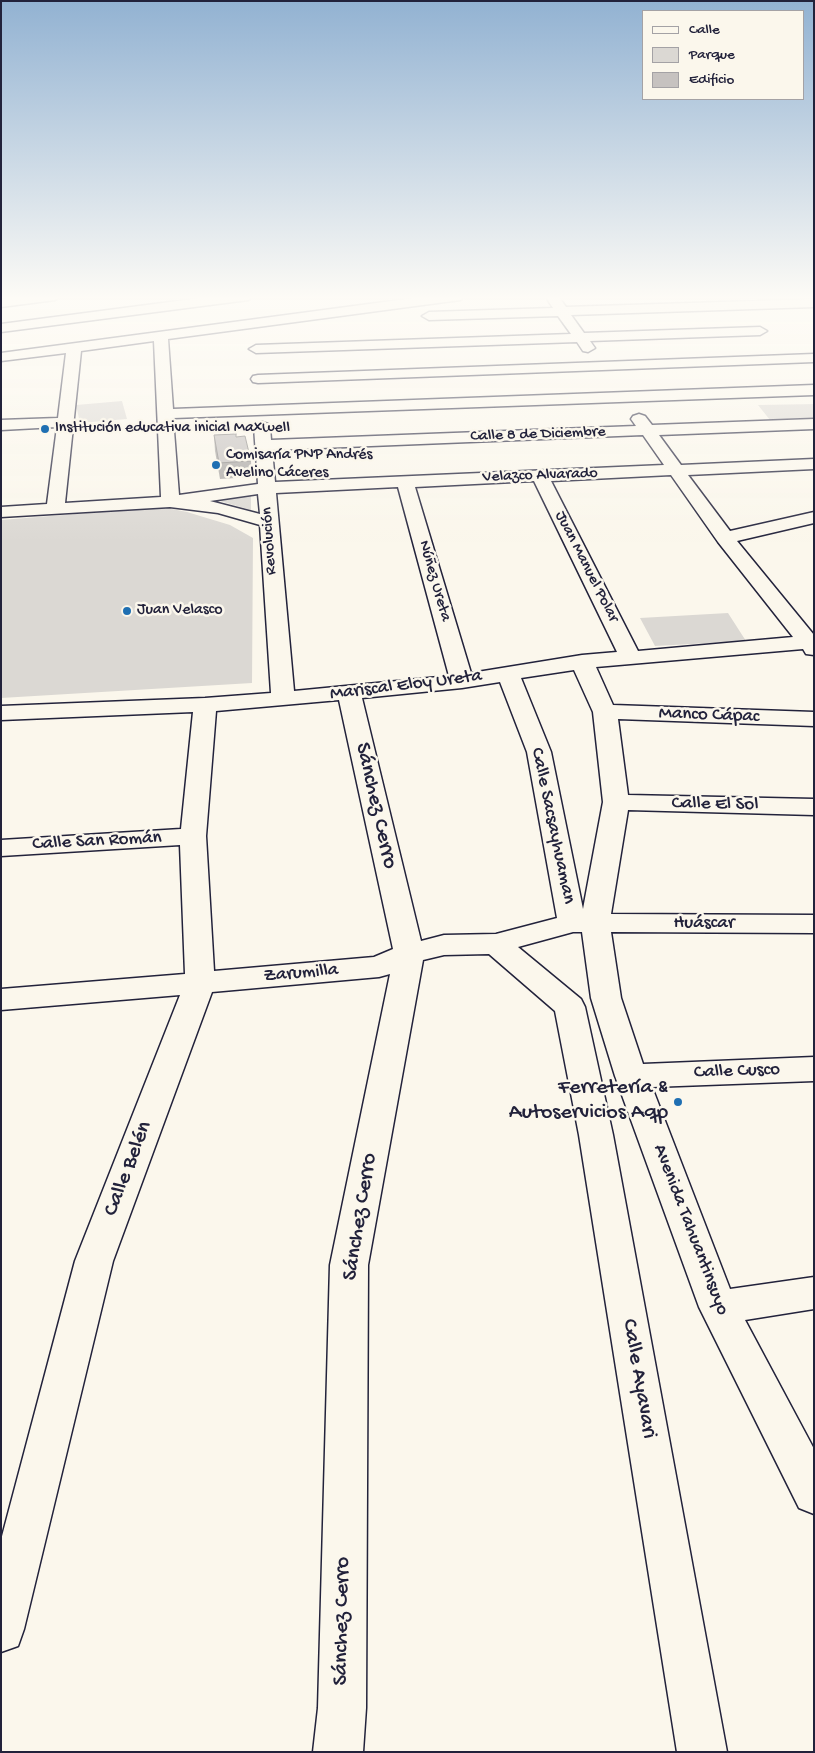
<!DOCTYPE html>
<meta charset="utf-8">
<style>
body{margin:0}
#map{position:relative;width:815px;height:1753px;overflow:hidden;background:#fbf7ec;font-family:"Gochi Hand",sans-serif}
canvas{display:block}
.frame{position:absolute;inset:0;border:2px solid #22223b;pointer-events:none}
.legend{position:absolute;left:642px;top:10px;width:162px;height:90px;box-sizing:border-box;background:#fbf7ec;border:1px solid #a4a2a5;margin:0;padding:6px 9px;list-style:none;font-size:15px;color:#22223b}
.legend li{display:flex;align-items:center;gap:10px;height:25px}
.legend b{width:25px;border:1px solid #a4a2a5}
</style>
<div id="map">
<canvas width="815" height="1753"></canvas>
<div class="frame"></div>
<ul class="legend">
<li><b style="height:6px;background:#fbf7ec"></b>Calle</li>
<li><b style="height:14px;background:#dbd8d3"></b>Parque</li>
<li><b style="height:14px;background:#c6c2c0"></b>Edificio</li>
</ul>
</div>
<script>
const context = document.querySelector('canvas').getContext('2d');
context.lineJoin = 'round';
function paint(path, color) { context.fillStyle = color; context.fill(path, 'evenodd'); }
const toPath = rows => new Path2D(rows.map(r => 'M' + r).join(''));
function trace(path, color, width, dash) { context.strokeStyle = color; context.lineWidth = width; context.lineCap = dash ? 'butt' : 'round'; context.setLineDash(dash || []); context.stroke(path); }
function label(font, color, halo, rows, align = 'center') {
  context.font = font + ' "Gochi Hand",sans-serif'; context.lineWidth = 5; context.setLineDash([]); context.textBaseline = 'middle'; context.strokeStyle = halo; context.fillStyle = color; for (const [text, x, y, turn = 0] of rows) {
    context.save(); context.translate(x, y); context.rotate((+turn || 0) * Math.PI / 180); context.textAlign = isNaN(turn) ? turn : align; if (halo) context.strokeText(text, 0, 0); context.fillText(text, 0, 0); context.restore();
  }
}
paint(toPath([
 [122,401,127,419,80,423,76,405],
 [814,404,814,419,770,420,758,405],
 [251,494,251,510,209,498],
 [162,507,187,512,230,525,253,538,252,683,1,698,1,520],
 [728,613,746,641,655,646,640,618]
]), '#dbd8d3');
const minor = toPath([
 [23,296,61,296,55,300,1,307,1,299,23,296],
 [216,296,254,296,248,300,1,332,1,324,216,296],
 [429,296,466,296,460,300,168,339,173,409,814,385,814,395,173,418,179,495,258,484,254,427,256,424,262,422,268,424,270,427,271,440,636,426,631,419,633,416,639,414,645,416,652,425,814,419,814,429,659,435,681,465,814,459,814,469,688,475,730,531,814,512,814,523,737,541,814,635,814,655,806,654,803,649,596,667,613,705,814,712,814,726,618,719,628,795,814,799,814,815,628,810,611,914,814,915,814,933,611,932,621,998,643,1064,814,1057,814,1081,652,1087,730,1289,814,1277,814,1309,745,1320,814,1449,814,1514,799,1508,699,1307,615,1076,591,998,582,932,573,932,518,947,581,999,585,1007,613,1135,727,1752,677,1752,579,1135,555,1011,489,954,444,955,423,960,368,1265,366,1708,363,1752,313,1752,318,1708,330,1265,390,974,379,977,212,992,113,1261,24,1629,18,1646,1,1652,1,1540,75,1261,180,995,1,1010,1,989,185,974,180,845,1,856,1,840,181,829,193,712,1,720,1,706,205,698,271,693,260,525,218,513,170,507,1,517,1,507,47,504,57,427,1,430,1,420,58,418,66,353,1,361,1,353,429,296],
 [154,341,161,497,65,503,81,351,154,341],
 [643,435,664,465,275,482,272,450,643,435],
 [671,475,718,542,793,637,638,651,551,481,671,475],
 [534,481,617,652,582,655,471,673,415,487,534,481],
 [398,487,449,676,294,691,276,493,398,487],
 [258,494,260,514,210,501,258,494],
 [574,670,593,712,603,802,583,909,551,752,521,678,574,670],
 [500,682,527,752,557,918,496,934,444,935,421,941,362,698,462,688,500,682],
 [339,700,393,949,374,957,214,971,206,836,216,711,339,700],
 [545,296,558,296,566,307,814,299,814,307,571,315,584,333,760,327,767,331,760,335,590,341,595,348,588,352,583,351,577,342,256,353,249,349,256,345,571,334,558,316,429,320,422,316,429,312,553,308,545,296],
 [814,354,814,362,258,383,253,382,251,379,253,376,258,375,814,354]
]);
trace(minor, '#22223b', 3);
paint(minor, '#fbf7ec');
paint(toPath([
 [214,435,251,461,252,477,220,479,215,451]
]), '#aaa7a5');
const building = toPath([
 [236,434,236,437,245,436,251,461,219,463,214,435,236,434]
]);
paint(building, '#c6c2c0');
trace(building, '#8b8886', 1);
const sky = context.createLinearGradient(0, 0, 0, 542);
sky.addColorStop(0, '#92b2d2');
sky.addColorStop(0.55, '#fdfbf6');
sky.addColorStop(1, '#fdfbf600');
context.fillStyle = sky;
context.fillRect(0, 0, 815, 542);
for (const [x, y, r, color] of [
 [45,429,5,"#1f6fb2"],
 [216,465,5,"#1f6fb2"],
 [127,611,5,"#1f6fb2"],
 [678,1102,5,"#1f6fb2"]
]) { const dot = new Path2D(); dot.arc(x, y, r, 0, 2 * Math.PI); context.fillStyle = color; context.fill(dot); trace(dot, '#fbf7ec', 2); }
label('16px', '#22223b', '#fbf7ec', [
 ["Institución educativa inicial Maxwell",55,429],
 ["Comisaría PNP Andrés",226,456],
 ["Avelino Cáceres",226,474],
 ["Juan Velasco",137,611]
], 'left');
label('16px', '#22223b', '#fbf7ec', [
 ["Calle 8 de Diciembre",538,435,-2],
 ["Velazco Alvarado",540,476,-2],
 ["Revolución",270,541,-94],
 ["Juan Manuel Polar",586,567,63],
 ["Núñez Ureta",434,581,74]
]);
label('19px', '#22223b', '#fbf7ec', [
 ["Mariscal Eloy Ureta",406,686,-7],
 ["Manco Cápac",709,716,2],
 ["Calle El Sol",715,805,1],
 ["Calle Sacsayhuaman",552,826,78],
 ["Calle San Román",97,842,-3],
 ["Huáscar",704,924],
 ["Zarumilla",301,974,-5],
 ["Calle Cusco",737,1072,-2],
 ["Avenida Tahuantinsuyo",690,1230,69]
]);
label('22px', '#22223b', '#fbf7ec', [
 ["Sánchez Cerro",375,806,77],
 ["Calle Belén",129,1169,-69],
 ["Sánchez Cerro",361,1217,-81],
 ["Calle Ayavari",638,1379,80],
 ["Sánchez Cerro",343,1621,-89]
]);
label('22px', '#22223b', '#fbf7ec', [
 ["Ferretería &",668,1089],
 ["Autoservicios Aqp",668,1114]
], 'right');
</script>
